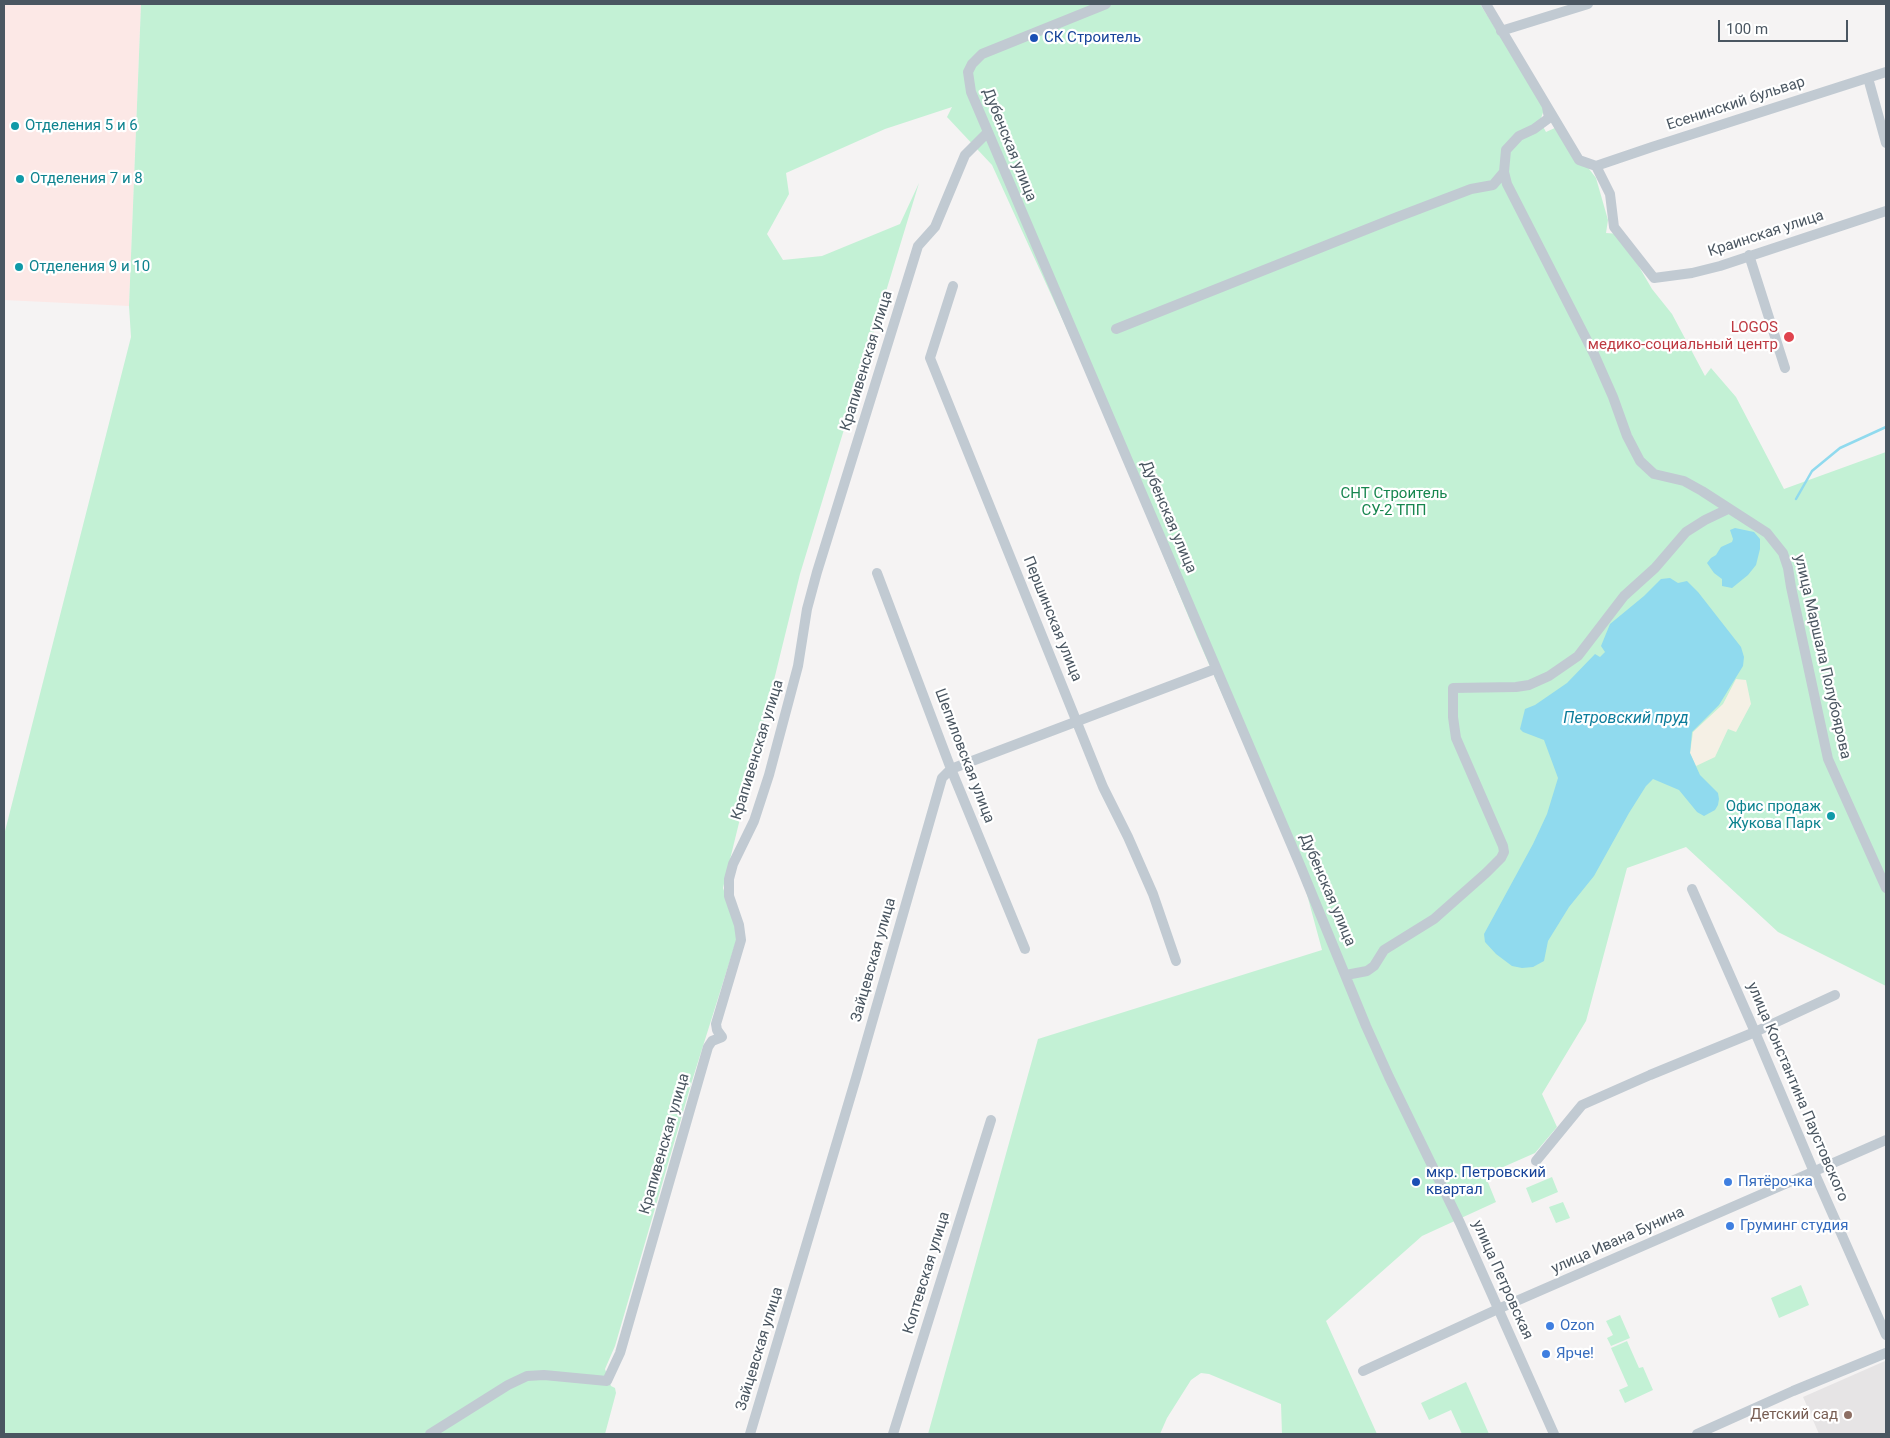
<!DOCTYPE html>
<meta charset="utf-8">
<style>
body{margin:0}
#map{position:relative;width:1890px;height:1438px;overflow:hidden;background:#f5f3f3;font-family:Roboto,sans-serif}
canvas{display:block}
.frame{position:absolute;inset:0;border:5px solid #4a5661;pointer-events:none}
.scale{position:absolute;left:1718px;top:20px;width:130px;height:22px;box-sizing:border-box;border:2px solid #4a5661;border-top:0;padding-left:6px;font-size:15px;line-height:18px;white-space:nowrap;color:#4a5661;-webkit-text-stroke:4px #fff;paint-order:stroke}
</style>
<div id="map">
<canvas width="1890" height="1438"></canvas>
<div class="frame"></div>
<div class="scale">100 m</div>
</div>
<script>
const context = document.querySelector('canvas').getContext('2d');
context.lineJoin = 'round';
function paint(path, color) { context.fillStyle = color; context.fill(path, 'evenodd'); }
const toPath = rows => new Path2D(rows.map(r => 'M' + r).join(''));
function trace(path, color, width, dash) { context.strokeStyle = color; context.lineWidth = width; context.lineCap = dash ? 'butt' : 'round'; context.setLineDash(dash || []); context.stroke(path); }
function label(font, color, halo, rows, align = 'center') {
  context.font = font + ' Roboto,sans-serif'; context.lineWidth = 4.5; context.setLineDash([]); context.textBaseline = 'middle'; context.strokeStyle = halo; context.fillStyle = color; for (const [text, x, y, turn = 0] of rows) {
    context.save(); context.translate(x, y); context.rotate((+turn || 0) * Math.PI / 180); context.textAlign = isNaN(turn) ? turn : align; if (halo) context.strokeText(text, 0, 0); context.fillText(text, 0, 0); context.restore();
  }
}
paint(toPath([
 [1885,1361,1886,1365,1886,1434,1819,1434,1803,1397]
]), '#e6e4e5');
paint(toPath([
 [4,4,141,4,129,306,4,300]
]), '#fce8e6');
paint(toPath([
 [141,4,1480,4,1545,107,1540,121,1546,132,1557,127,1596,178,1608,220,1606,233,1620,234,1652,289,1672,314,1705,376,1711,368,1736,397,1784,489,1886,452,1886,986,1778,932,1686,847,1627,868,1586,1021,1542,1094,1557,1127,1535,1153,1485,1175,1496,1202,1422,1236,1326,1321,1377,1434,1282,1434,1281,1404,1209,1374,1201,1373,1191,1380,1167,1418,1160,1434,928,1434,1038,1039,1322,950,1302,876,1197,637,1095,391,992,165,947,117,952,107,885,129,786,173,789,194,767,234,783,260,822,256,900,224,919,183,800,574,723,888,737,928,737,938,692,1081,615,1346,605,1369,611,1386,615,1388,616,1393,605,1434,4,1434,4,835,131,337,129,306],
 [1552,1177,1558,1192,1532,1203,1526,1188],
 [1563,1202,1570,1218,1556,1223,1549,1207],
 [1801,1285,1809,1305,1779,1318,1771,1298],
 [1620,1315,1630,1338,1611,1346,1607,1338,1613,1335,1606,1321],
 [1627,1341,1639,1368,1643,1367,1653,1390,1625,1403,1619,1390,1628,1386,1611,1348],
 [1466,1382,1474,1400,1489,1434,1462,1434,1451,1410,1429,1420,1421,1403]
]), '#c3f1d5');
paint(toPath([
 [1736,679,1746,680,1751,704,1736,732,1728,729,1715,757,1696,766,1690,753,1693,732,1723,704]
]), '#f5f0e5');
paint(toPath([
 [1735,528,1754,532,1760,539,1760,549,1756,565,1748,575,1732,588,1722,586,1722,579,1714,573,1707,563,1711,558,1716,555,1721,547,1732,542,1733,539,1730,530],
 [1670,578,1678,583,1687,581,1698,592,1741,647,1744,657,1743,666,1719,705,1692,732,1690,753,1700,775,1718,793,1719,799,1718,805,1715,810,1704,816,1697,812,1679,790,1653,779,1646,786,1629,813,1594,876,1569,907,1548,941,1544,961,1533,967,1522,968,1512,966,1496,954,1485,942,1484,934,1533,844,1547,814,1558,778,1544,740,1523,732,1520,729,1525,709,1535,705,1567,683,1595,654,1600,657,1605,652,1601,646,1610,624,1644,596,1661,579]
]), '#90daee');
trace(toPath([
 [1796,499,1812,471,1840,448,1886,427]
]), '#90daee', 2.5);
trace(toPath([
 [1106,4,982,54,972,64,968,72,971,92,1300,865,1366,1026,1389,1077,1460,1223,1554,1434],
 [1486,4,1579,160,1596,166,1610,194,1614,227,1654,278,1692,273,1720,266,1886,211],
 [1501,31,1588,4],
 [1868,78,1886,143],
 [1547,107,1549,118,1534,129,1519,136,1506,150,1504,172,1507,184,1594,354,1613,397,1627,436,1640,461,1654,474,1684,481,1702,491,1767,533,1783,553,1788,568,1791,587,1828,759,1886,888],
 [1596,166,1652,147,1886,72],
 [1749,255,1785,368],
 [953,286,930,358,1103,787,1128,837,1153,894,1176,961],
 [1116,329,1395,218,1471,189,1493,185,1504,172],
 [877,573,951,769,1025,949],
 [1692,889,1755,1032,1814,1172,1886,1335],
 [1346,975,1367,971,1374,966,1384,950,1434,919,1486,873,1501,858,1504,852,1503,846,1456,738,1453,717,1453,688,1516,687,1529,685,1549,676,1578,656,1624,596,1655,568,1686,532,1705,520,1728,509],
 [1536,1161,1582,1105,1650,1075,1755,1032,1835,995],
 [1363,1371,1498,1309,1886,1140],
 [430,1434,508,1385,527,1376,544,1375,607,1381,620,1353,708,1047,712,1041,722,1037,717,1030,716,1024,741,940,739,925,729,896,729,879,733,864,754,821,769,775,798,666,807,609,817,572,918,246,935,227,965,155,987,133],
 [750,1434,856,1078,942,778,951,769,1215,669],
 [893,1434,991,1120],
 [1697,1434,1793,1391,1886,1353]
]), '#c1cad2', 10);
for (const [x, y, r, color] of [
 [1034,38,5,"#1a4fb4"],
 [15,126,5,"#0f9aa8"],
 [20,179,5,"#0f9aa8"],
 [19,267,5,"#0f9aa8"],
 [1789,337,6,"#e0444e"],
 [1831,816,5,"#0f9aa8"],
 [1416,1182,5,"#1a4fb4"],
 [1728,1182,5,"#3f7fe0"],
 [1730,1226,5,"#3f7fe0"],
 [1550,1326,5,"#3f7fe0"],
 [1546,1354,5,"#3f7fe0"],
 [1848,1415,5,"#8d6e63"]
]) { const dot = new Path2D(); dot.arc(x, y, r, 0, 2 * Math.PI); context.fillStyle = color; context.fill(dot); trace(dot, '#fff', 2); }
label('15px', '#164399', '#fff', [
 ["СК Строитель",1044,38],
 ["мкр. Петровский",1426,1173],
 ["квартал",1426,1190]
], 'left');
label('15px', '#4a5661', '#fff', [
 ["Есенинский бульвар",1736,104,-18],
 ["Дубенская улица",1009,145,68],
 ["Краинская улица",1766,234,-18],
 ["Крапивенская улица",867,361,-73],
 ["Дубенская улица",1168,517,67],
 ["Першинская улица",1052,619,68],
 ["улица Маршала Полубоярова",1822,657,77],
 ["Крапивенская улица",758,750,-73],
 ["Шепиловская улица",964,756,69],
 ["Дубенская улица",1327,890,67],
 ["Зайцевская улица",874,960,-74],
 ["улица Константина Паустовского",1797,1092,67],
 ["Крапивенская улица",665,1144,-74],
 ["улица Ивана Бунина",1618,1241,-24],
 ["Коптевская улица",927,1273,-73],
 ["улица Петровская",1502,1280,66],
 ["Зайцевская улица",760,1349,-73]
]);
label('15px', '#0d838f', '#fff', [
 ["Отделения 5 и 6",25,126],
 ["Отделения 7 и 8",30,179],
 ["Отделения 9 и 10",29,267],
 ["Офис продаж",1821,807,"right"],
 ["Жукова Парк",1821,824,"right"]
], 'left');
label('15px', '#be3a42', '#fff', [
 ["LOGOS",1778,328],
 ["медико-социальный центр",1778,345]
], 'right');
label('15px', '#17864f', '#fff', [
 ["СНТ Строитель",1394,494],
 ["СУ-2 ТПП",1394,511]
]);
label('15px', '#366cbe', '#fff', [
 ["Пятёрочка",1738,1182],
 ["Груминг студия",1740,1226],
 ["Ozon",1560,1326],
 ["Ярче!",1556,1354]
], 'left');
label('15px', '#785e54', '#fff', [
 ["Детский сад",1838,1415]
], 'right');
label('italic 16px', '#0c7c9b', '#fff', [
 ["Петровский пруд",1626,719]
]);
</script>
